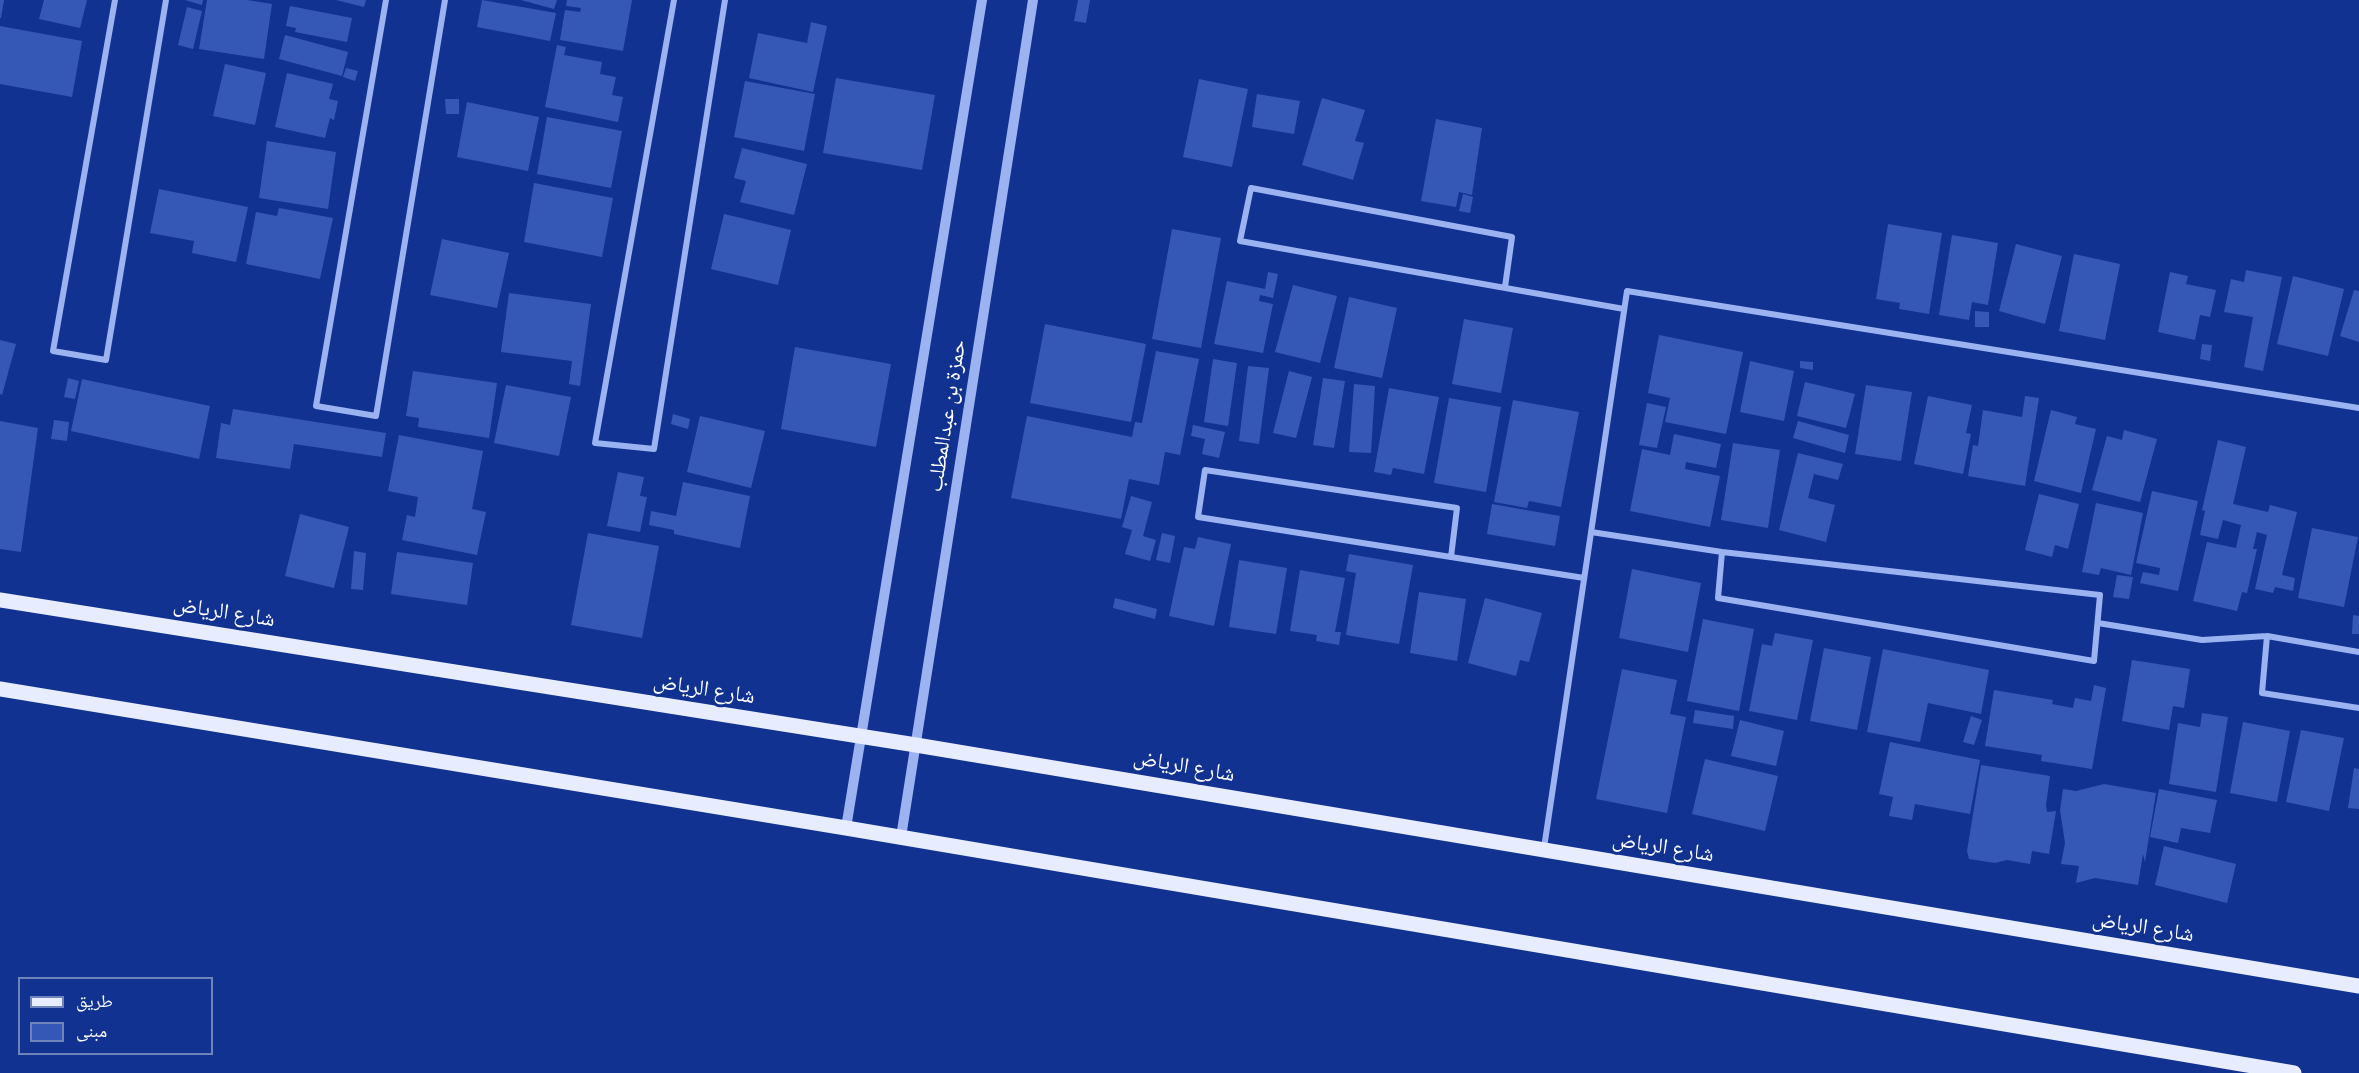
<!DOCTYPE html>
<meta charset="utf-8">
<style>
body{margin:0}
#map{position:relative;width:2359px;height:1073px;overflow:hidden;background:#113290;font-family:"Titillium Web","Noto Naskh Arabic",sans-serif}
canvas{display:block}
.legend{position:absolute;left:18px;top:977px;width:195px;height:78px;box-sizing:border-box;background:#113290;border:2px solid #7084bc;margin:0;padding:8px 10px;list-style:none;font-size:18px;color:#fff}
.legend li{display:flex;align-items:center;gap:12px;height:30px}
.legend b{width:30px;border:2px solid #7084bc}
</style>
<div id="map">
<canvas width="2359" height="1073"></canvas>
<ul class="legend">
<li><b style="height:8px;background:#e7ecff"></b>طريق</li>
<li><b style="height:16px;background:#3558b7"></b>مبنى</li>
</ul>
</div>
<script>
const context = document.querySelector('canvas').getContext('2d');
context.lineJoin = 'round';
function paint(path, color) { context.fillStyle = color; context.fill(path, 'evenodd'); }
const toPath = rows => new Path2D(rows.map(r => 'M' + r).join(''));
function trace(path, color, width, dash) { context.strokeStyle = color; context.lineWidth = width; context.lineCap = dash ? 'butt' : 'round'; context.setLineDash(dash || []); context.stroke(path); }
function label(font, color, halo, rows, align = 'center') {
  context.font = font + ' "Titillium Web","Noto Naskh Arabic",sans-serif'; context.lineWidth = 6; context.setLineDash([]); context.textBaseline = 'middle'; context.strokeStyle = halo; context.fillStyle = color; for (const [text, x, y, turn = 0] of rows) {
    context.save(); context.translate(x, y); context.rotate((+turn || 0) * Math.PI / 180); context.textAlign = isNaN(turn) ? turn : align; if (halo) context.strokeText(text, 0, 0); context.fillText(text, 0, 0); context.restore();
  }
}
paint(toPath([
 [0,0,4,0,1,18,0,18],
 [44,0,87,0,80,28,39,19],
 [185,0,203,0,202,5],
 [207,0,247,0,272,4,264,59,199,49],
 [336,0,366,0,364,7],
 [482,0,556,13,550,41,477,27],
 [521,0,557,0,554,9],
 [567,0,632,0,623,51,560,40,565,10,580,12,581,8,566,6],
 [1078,0,1090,0,1086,23,1074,21],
 [290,6,352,18,347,42,295,32,296,28,286,26],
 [187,7,202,11,193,49,178,45],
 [811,22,827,26,813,92,749,78,758,33,807,43],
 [0,26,82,41,72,97,0,84],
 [285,35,348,52,342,76,279,59],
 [557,45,566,47,564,55,602,62,600,74,616,77,612,95,623,97,618,122,545,107],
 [225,64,266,73,255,125,213,116],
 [346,68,358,71,355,81,343,77],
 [287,73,333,84,329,99,338,101,334,120,330,118,325,138,275,127],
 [836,78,935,95,922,170,823,153],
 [1199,79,1248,89,1232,167,1183,157],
 [745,81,815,94,804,151,734,137],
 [1257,94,1300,101,1294,134,1252,127],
 [1322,98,1365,110,1355,141,1364,143,1353,180,1302,165],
 [445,99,459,99,459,114,446,114],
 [467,102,539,117,528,171,457,157],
 [547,117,622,131,611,188,537,174],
 [1436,119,1482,128,1472,195,1459,192,1456,207,1421,201],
 [267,141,336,152,328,209,259,198],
 [742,148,807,164,794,215,740,202,746,181,734,178],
 [534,183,613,198,602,257,524,242],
 [159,189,248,207,236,262,192,253,194,241,150,233],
 [1463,194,1473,197,1470,213,1459,211],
 [279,208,333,218,320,279,246,264,256,212,277,216],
 [724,214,791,230,778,285,711,269],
 [1888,224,1942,233,1929,314,1899,309,1900,303,1876,299],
 [1172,229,1221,238,1201,348,1152,339],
 [1952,235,1998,243,1988,305,1972,302,1969,320,1939,315],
 [442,239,509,253,497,308,430,295],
 [2016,244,2062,256,2045,324,1999,311],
 [2074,254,2120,264,2105,340,2059,331],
 [2246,270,2282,277,2263,371,2244,367,2253,317,2224,312,2231,279,2244,282],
 [1268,272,1278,274,1273,298,1260,295,1259,301,1273,304,1263,353,1214,344,1227,281,1265,289],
 [2170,272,2188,276,2186,284,2216,290,2210,317,2200,315,2195,340,2158,332],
 [2293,276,2344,289,2328,356,2277,344],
 [1293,285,1337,296,1320,363,1275,352],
 [2354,290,2359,291,2359,342,2340,336],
 [509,293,591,304,580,386,569,384,572,361,501,352],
 [1349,297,1397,308,1382,378,1334,368],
 [1975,311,1989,312,1989,327,1975,327],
 [1464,319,1513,328,1501,393,1452,384],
 [1045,324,1146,344,1131,422,1030,403],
 [1659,335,1743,352,1726,434,1665,422,1670,398,1648,393],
 [0,340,16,344,2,395,0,394],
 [2202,344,2212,345,2210,361,2200,359],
 [795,347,891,364,876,447,781,429],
 [1156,351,1199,359,1180,455,1165,452,1159,485,1129,479,1121,519,1011,498,1027,416,1132,437,1135,422,1142,423],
 [1213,359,1237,363,1228,426,1204,422],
 [1750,361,1794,371,1784,421,1740,412],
 [1800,361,1813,362,1813,370,1800,368],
 [1248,366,1269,368,1259,444,1239,441],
 [413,371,497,383,489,438,418,427,419,418,406,416],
 [1289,371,1312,377,1296,438,1273,433],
 [68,378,79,381,75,399,64,397],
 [1323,378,1345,381,1334,448,1313,445],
 [82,379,210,406,199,459,71,431],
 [1805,382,1855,394,1846,428,1797,416],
 [1354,384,1375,386,1371,453,1349,452],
 [506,385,571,397,559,456,494,443],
 [1866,385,1912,392,1901,461,1855,454],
 [1389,388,1439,397,1424,474,1393,468,1391,475,1374,472],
 [1928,396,1972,405,1966,433,1971,434,1963,474,1914,464],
 [2025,396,2039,398,2025,486,1968,476,1973,445,1978,446,1983,410,2022,417],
 [1449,398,1501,407,1486,492,1434,483],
 [1513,400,1579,412,1561,507,1529,501,1527,508,1494,502],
 [1647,403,1666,407,1657,448,1639,445],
 [233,409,386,433,382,457,294,444,290,469,216,458,221,423,230,425],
 [2051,410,2077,417,2075,424,2096,429,2081,493,2034,481],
 [673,414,690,419,688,429,671,424],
 [700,416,765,431,751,488,687,472],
 [54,420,69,422,67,441,51,439],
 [0,421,38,428,21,552,0,549],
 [1798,421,1849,435,1845,453,1793,438],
 [1193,425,1225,432,1219,458,1202,454,1205,439,1191,436],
 [2124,430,2157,439,2140,502,2092,490,2107,436,2122,440],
 [1674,434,1721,444,1716,468,1686,462,1685,469,1720,476,1710,527,1630,511,1642,449,1670,455],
 [399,435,483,451,472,509,486,512,477,555,402,540,407,515,415,517,418,497,388,491],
 [2218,440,2246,447,2233,504,2268,512,2270,505,2297,512,2282,575,2295,578,2293,591,2275,587,2273,593,2255,589,2267,535,2257,532,2253,549,2257,549,2247,593,2242,592,2237,611,2193,601,2207,542,2236,548,2241,525,2223,520,2218,539,2200,535,2205,511,2202,510],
 [1733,443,1780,450,1768,528,1721,520],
 [1798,453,1843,464,1838,480,1814,474,1808,498,1835,505,1826,542,1779,530],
 [618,472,644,477,640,496,647,497,640,532,607,526],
 [683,482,750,496,740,548,674,534,674,530,649,525,651,511,676,516],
 [2152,491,2198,501,2178,591,2140,583,2143,572,2159,575,2160,568,2136,563],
 [2039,494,2079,504,2068,549,2055,545,2052,557,2025,550],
 [1131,496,1152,502,1143,536,1156,540,1150,561,1125,554,1132,530,1122,527],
 [2096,503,2143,513,2131,575,2101,568,2099,575,2082,572],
 [1492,504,1560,516,1555,546,1487,534],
 [300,514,349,527,334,588,285,576],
 [2312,528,2358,537,2344,607,2298,598],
 [588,533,659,546,642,638,571,625],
 [1162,533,1175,536,1170,563,1156,560],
 [1198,537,1231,544,1214,626,1169,616,1184,547,1195,549],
 [354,551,366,553,363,590,351,589],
 [397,552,473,563,467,605,391,594],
 [1349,554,1413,565,1399,644,1346,635,1356,573,1346,571],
 [1239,560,1287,568,1276,634,1229,627],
 [1632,569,1701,583,1688,652,1619,638],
 [1300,570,1345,578,1335,632,1341,632,1339,645,1316,641,1317,635,1290,631],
 [2117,575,2133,577,2129,599,2113,597],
 [1419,592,1466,599,1457,661,1410,653],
 [1115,598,1157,609,1155,619,1113,608],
 [1485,598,1542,613,1529,662,1520,660,1516,676,1468,663],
 [2353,615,2359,616,2359,634,2352,634],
 [1703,619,1754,629,1739,711,1687,701],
 [1775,633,1813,640,1797,720,1749,711,1762,644,1772,646],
 [1824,648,1871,657,1857,730,1810,721],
 [1883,649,1989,670,1981,714,1928,703,1920,742,1867,732],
 [2132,660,2190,669,2184,708,2173,706,2169,730,2122,721],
 [1622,669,1677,680,1670,714,1686,717,1667,813,1596,799],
 [2094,685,2106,688,2092,769,2041,761,2042,755,1985,746,1994,690,2053,700,2052,704,2073,708,2075,698,2091,701],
 [1695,710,1734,716,1733,729,1693,723],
 [2202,713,2228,717,2216,792,2169,784,2178,723,2200,727],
 [1971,716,1982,720,1974,745,1963,742],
 [1740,720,1784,731,1776,766,1731,756],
 [2243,722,2290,731,2277,802,2230,793],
 [2301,730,2344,738,2329,811,2286,802],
 [1890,742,1980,760,1970,814,1915,804,1912,820,1889,816,1893,797,1879,794],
 [1705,759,1778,776,1765,831,1692,814],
 [1981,765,2050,776,2046,805,2047,812,2056,811,2049,854,2032,851,2030,864,2007,860,1995,863,1969,859,1967,851],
 [2354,768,2359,769,2359,809,2348,808],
 [2104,784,2156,793,2145,862,2143,854,2138,885,2095,878,2076,883,2079,866,2061,864,2065,843,2060,810,2063,789,2076,791],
 [2159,789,2217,800,2210,833,2181,828,2178,843,2150,837],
 [2164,846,2236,864,2227,903,2155,885]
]), '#3558b7');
trace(toPath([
 [115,0,53,351,106,360,166,0],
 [386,0,316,406,376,416,445,0],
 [674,0,595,443,654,449,725,0],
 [1505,287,1512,237,1251,188,1240,241,1624,309],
 [1591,532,1722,552,2100,595,2094,661,1718,598,1722,552],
 [1451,557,1457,508,1205,470,1198,517,1451,557,1584,578],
 [2098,623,2202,640,2267,636],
 [2359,652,2267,636,2262,693,2359,708],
 [1544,848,1627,291,2359,408]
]), '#9cb3f2', 6);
trace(toPath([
 [846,828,982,0],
 [901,837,1033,0]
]), '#9cb3f2', 10);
trace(toPath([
 [0,600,916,745,2359,986],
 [0,689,846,828,2294,1073]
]), '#e7ecff', 15);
label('22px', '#fff', '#113290', [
 ["حمزة بن عبدالمطلب",948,416,-81],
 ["شارع الرياض",224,613,9],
 ["شارع الرياض",704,690,9],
 ["شارع الرياض",1184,767,10],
 ["شارع الرياض",1663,848,9],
 ["شارع الرياض",2143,928,9]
]);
</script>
